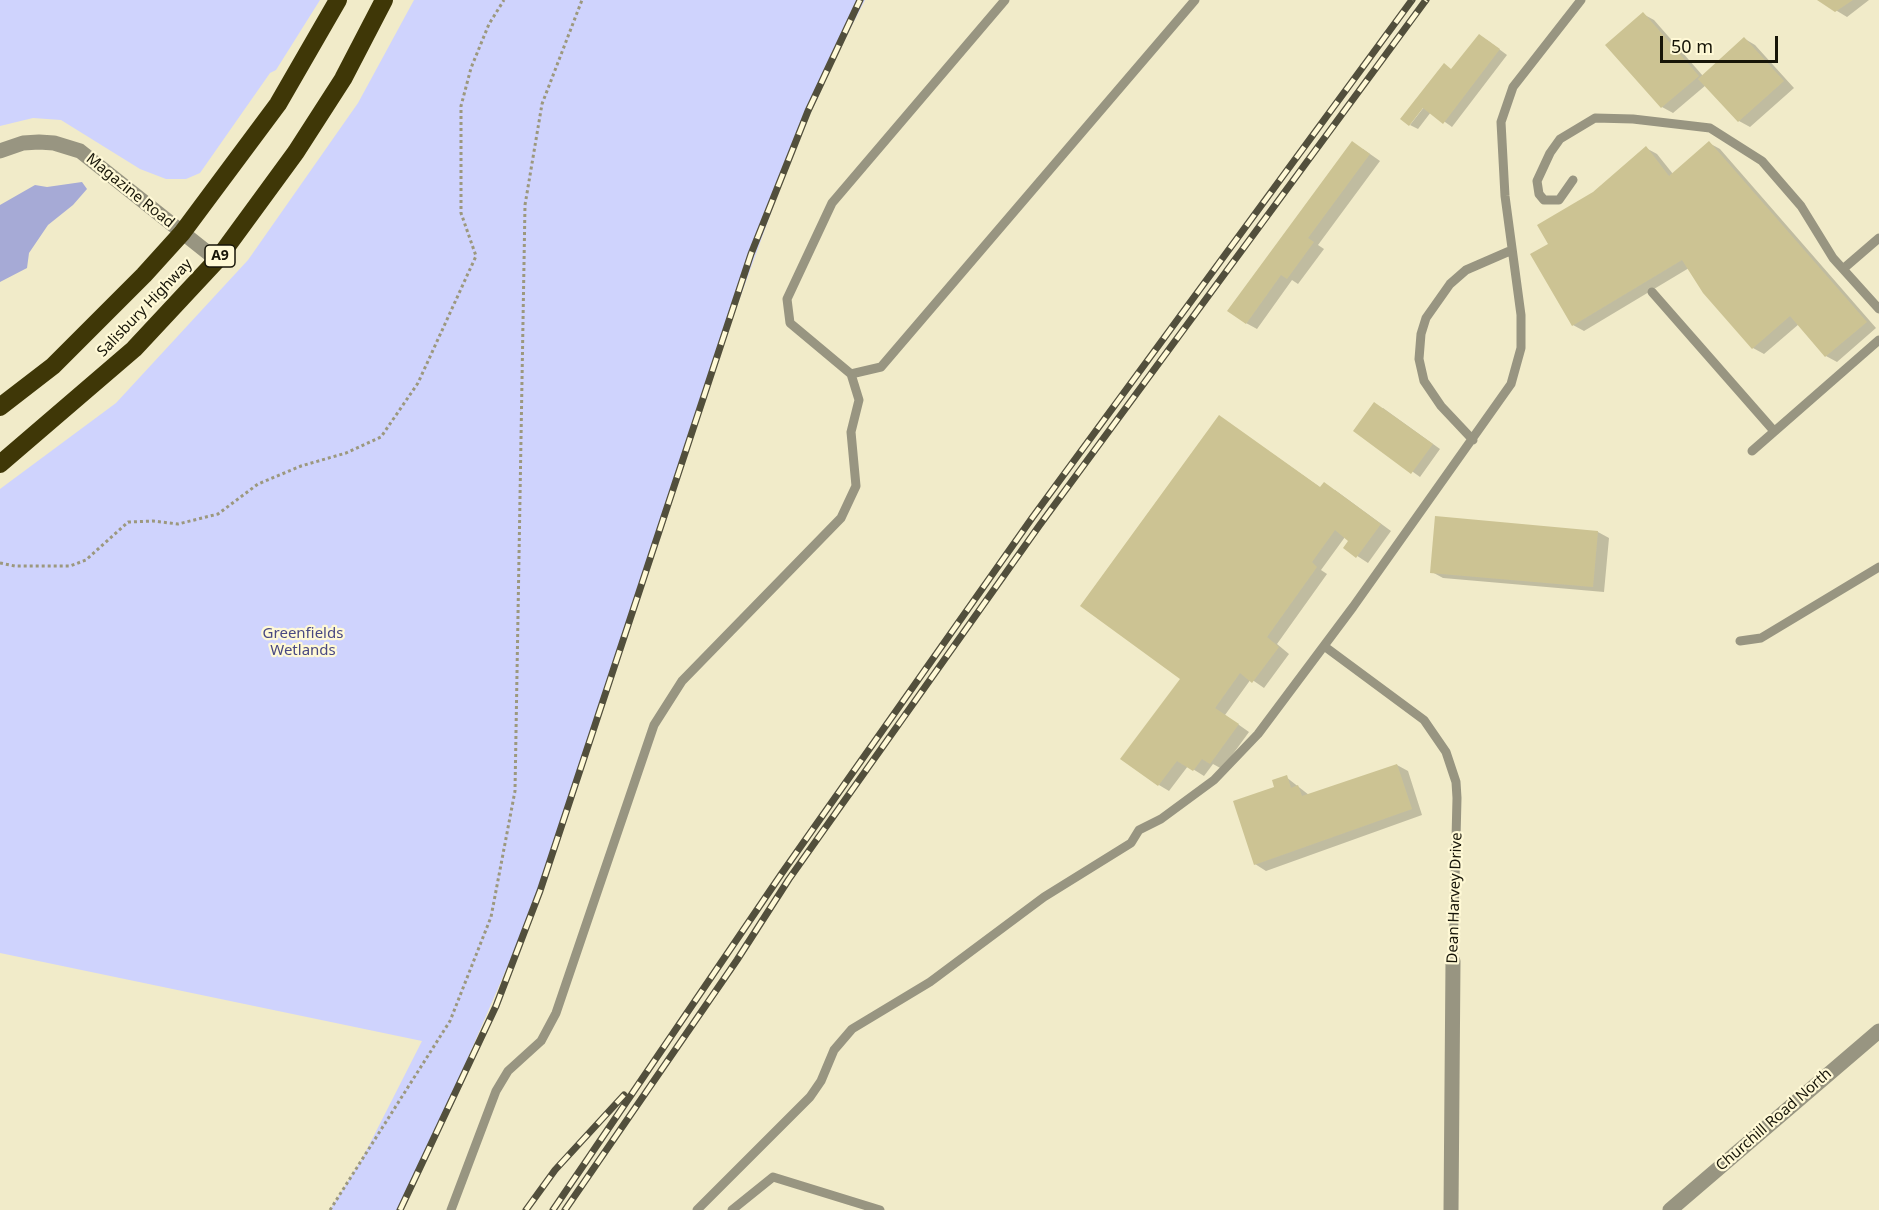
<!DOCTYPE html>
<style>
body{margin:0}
#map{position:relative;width:1879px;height:1210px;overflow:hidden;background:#f1ebc9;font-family:"Noto Sans",sans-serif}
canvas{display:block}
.scale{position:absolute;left:1660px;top:36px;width:118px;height:27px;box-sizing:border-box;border:3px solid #171508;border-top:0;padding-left:8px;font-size:18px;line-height:21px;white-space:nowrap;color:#171508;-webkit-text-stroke:4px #fff9d6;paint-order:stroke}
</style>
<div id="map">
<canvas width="1879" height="1210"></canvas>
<div class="scale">50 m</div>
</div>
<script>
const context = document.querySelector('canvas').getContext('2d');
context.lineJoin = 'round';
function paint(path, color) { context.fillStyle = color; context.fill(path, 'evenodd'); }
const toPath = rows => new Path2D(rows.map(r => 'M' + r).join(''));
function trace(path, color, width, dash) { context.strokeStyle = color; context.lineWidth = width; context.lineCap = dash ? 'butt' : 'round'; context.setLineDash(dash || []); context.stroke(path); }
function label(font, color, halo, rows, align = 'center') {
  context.font = font + ' "Noto Sans",sans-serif'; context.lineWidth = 4.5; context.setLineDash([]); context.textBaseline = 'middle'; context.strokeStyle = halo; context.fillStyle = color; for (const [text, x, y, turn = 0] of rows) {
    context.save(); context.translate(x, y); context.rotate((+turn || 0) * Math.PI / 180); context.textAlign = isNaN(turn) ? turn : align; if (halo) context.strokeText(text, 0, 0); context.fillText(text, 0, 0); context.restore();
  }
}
paint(toPath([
 [0,0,320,0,276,70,270,73,200,173,186,179,166,179,140,169,61,120,33,118,0,126],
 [414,0,865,0,808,111,694,424,540,891,416,1178,400,1210,330,1210,362,1159,422,1041,0,953,0,489,116,403,248,260,358,103]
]), '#cfd3fd');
paint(toPath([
 [82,182,87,189,73,205,48,225,29,253,27,268,0,282,0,205,35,185,47,187]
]), '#a6aad6');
paint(toPath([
 [1819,0,1869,0,1847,17],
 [1643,14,1654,20,1703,76,1745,39,1755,45,1794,88,1750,127,1739,121,1706,85,1673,113,1662,107,1607,45],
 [1487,40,1507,55,1452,127,1431,112,1418,129,1410,125,1453,70],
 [1709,143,1720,149,1876,328,1837,362,1826,356,1799,324,1764,354,1753,348,1689,268,1584,331,1573,325,1550,245,1594,193,1646,148,1657,154,1673,174],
 [1363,149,1380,161,1318,245,1324,249,1298,284,1292,280,1257,329,1246,323],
 [1383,408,1440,449,1420,477,1355,430],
 [1220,417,1321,488,1335,490,1391,531,1368,563,1345,548,1350,540,1345,537,1321,570,1327,574,1277,644,1289,654,1264,688,1251,679,1225,715,1249,732,1222,769,1213,764,1204,776,1188,766,1169,791,1159,785,1182,678],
 [1598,532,1609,538,1604,592,1443,578,1432,572],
 [1397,765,1408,771,1422,815,1266,871,1255,864,1276,788,1286,777,1309,795]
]), '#0003');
paint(toPath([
 [1817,0,1853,0,1835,12],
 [1643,12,1699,76,1661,108,1605,45],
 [1479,34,1500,49,1443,124,1423,108,1409,126,1400,119,1444,63,1451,69],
 [1744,37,1784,81,1738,122,1698,79],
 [1352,141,1370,154,1308,238,1314,242,1287,279,1281,275,1246,324,1227,311],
 [1709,141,1867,322,1825,357,1790,316,1752,349,1703,293,1682,260,1572,326,1530,254,1548,244,1537,225,1593,192,1646,146,1669,176],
 [1374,402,1433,444,1411,474,1353,431],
 [1219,415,1320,487,1324,482,1381,524,1356,558,1343,548,1348,541,1335,530,1312,562,1317,567,1267,637,1279,647,1252,683,1240,673,1215,708,1239,724,1210,764,1202,759,1193,771,1177,761,1158,786,1120,759,1180,679,1080,606],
 [1435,516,1598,531,1593,587,1430,573],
 [1397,764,1412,809,1254,865,1233,801,1274,787,1272,780,1287,775,1291,788,1298,785,1302,796]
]), '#ccc393');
trace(toPath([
 [0,563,15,566,70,566,86,560,128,522,153,521,178,524,218,514,258,484,301,466,346,453,381,437,418,383,476,256,461,213,461,106,471,68,489,24,504,0],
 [330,1210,450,1021,491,917,515,791,525,205,542,104,582,0]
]), '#9c987e', 3, [3, 3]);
trace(toPath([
 [1005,0,832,203,787,299,790,323,851,374,881,367,1195,0],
 [1573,180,1559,200,1544,200,1539,194,1537,181,1550,153,1560,139,1595,118,1633,119,1710,128,1762,161,1801,206,1833,258,1879,309],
 [1843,269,1879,238],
 [1652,292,1774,431],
 [1473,440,1441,406,1424,381,1419,359,1421,334,1426,318,1450,284,1466,270,1512,250],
 [1752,451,1879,340],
 [1740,641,1761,638,1879,567],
 [1324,646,1424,720,1446,752,1456,782,1457,798,1453,961],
 [451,1210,496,1091,508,1071,541,1041,556,1013,654,725,682,681,841,518,856,486,851,432,859,400,851,374],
 [697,1210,810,1097,821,1081,834,1050,852,1029,930,982,1044,897,1131,843,1139,830,1161,819,1214,780,1258,734,1353,607,1511,384,1521,348,1521,315,1505,196,1501,122,1513,87,1581,0],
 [732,1210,773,1177,880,1210]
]), '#989581', 9);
trace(toPath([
 [0,151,23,143,39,142,54,143,80,151,217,260],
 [1451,1210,1453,961]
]), '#989581', 15);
trace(toPath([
 [1670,1210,1879,1031]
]), '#989581', 15);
trace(toPath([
 [0,407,53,366,144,275,182,233,278,104,338,0],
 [0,464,134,349,217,260,296,152,343,79,384,0]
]), '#3f3707', 18);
const rail = toPath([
 [400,1210,496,1006,540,891,751,254,808,111,860,0],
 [526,1210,555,1170,624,1095],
 [553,1210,782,873,1032,518,1412,0],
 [565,1210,737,960,789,879,1039,526,1426,0]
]);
trace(rail, '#524f3c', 7);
trace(rail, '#fff9d6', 4.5, [14]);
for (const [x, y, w] of [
 [220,256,30]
]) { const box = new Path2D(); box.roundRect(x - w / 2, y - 11, w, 22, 4.5); context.fillStyle = '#fff9d6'; context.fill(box); trace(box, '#171508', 1.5); }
label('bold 14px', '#171508', null, [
 ["A9",220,256]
]);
label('15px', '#171508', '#fff9d6', [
 ["Magazine Road",130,191,39],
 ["Salisbury Highway",145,308,-46],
 ["Dean Harvey Drive",1455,898,-88],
 ["Churchill Road North",1774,1120,-41]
]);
label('15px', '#484882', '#fff9d6', [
 ["Greenfields",303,634],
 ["Wetlands",303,651]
]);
</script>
